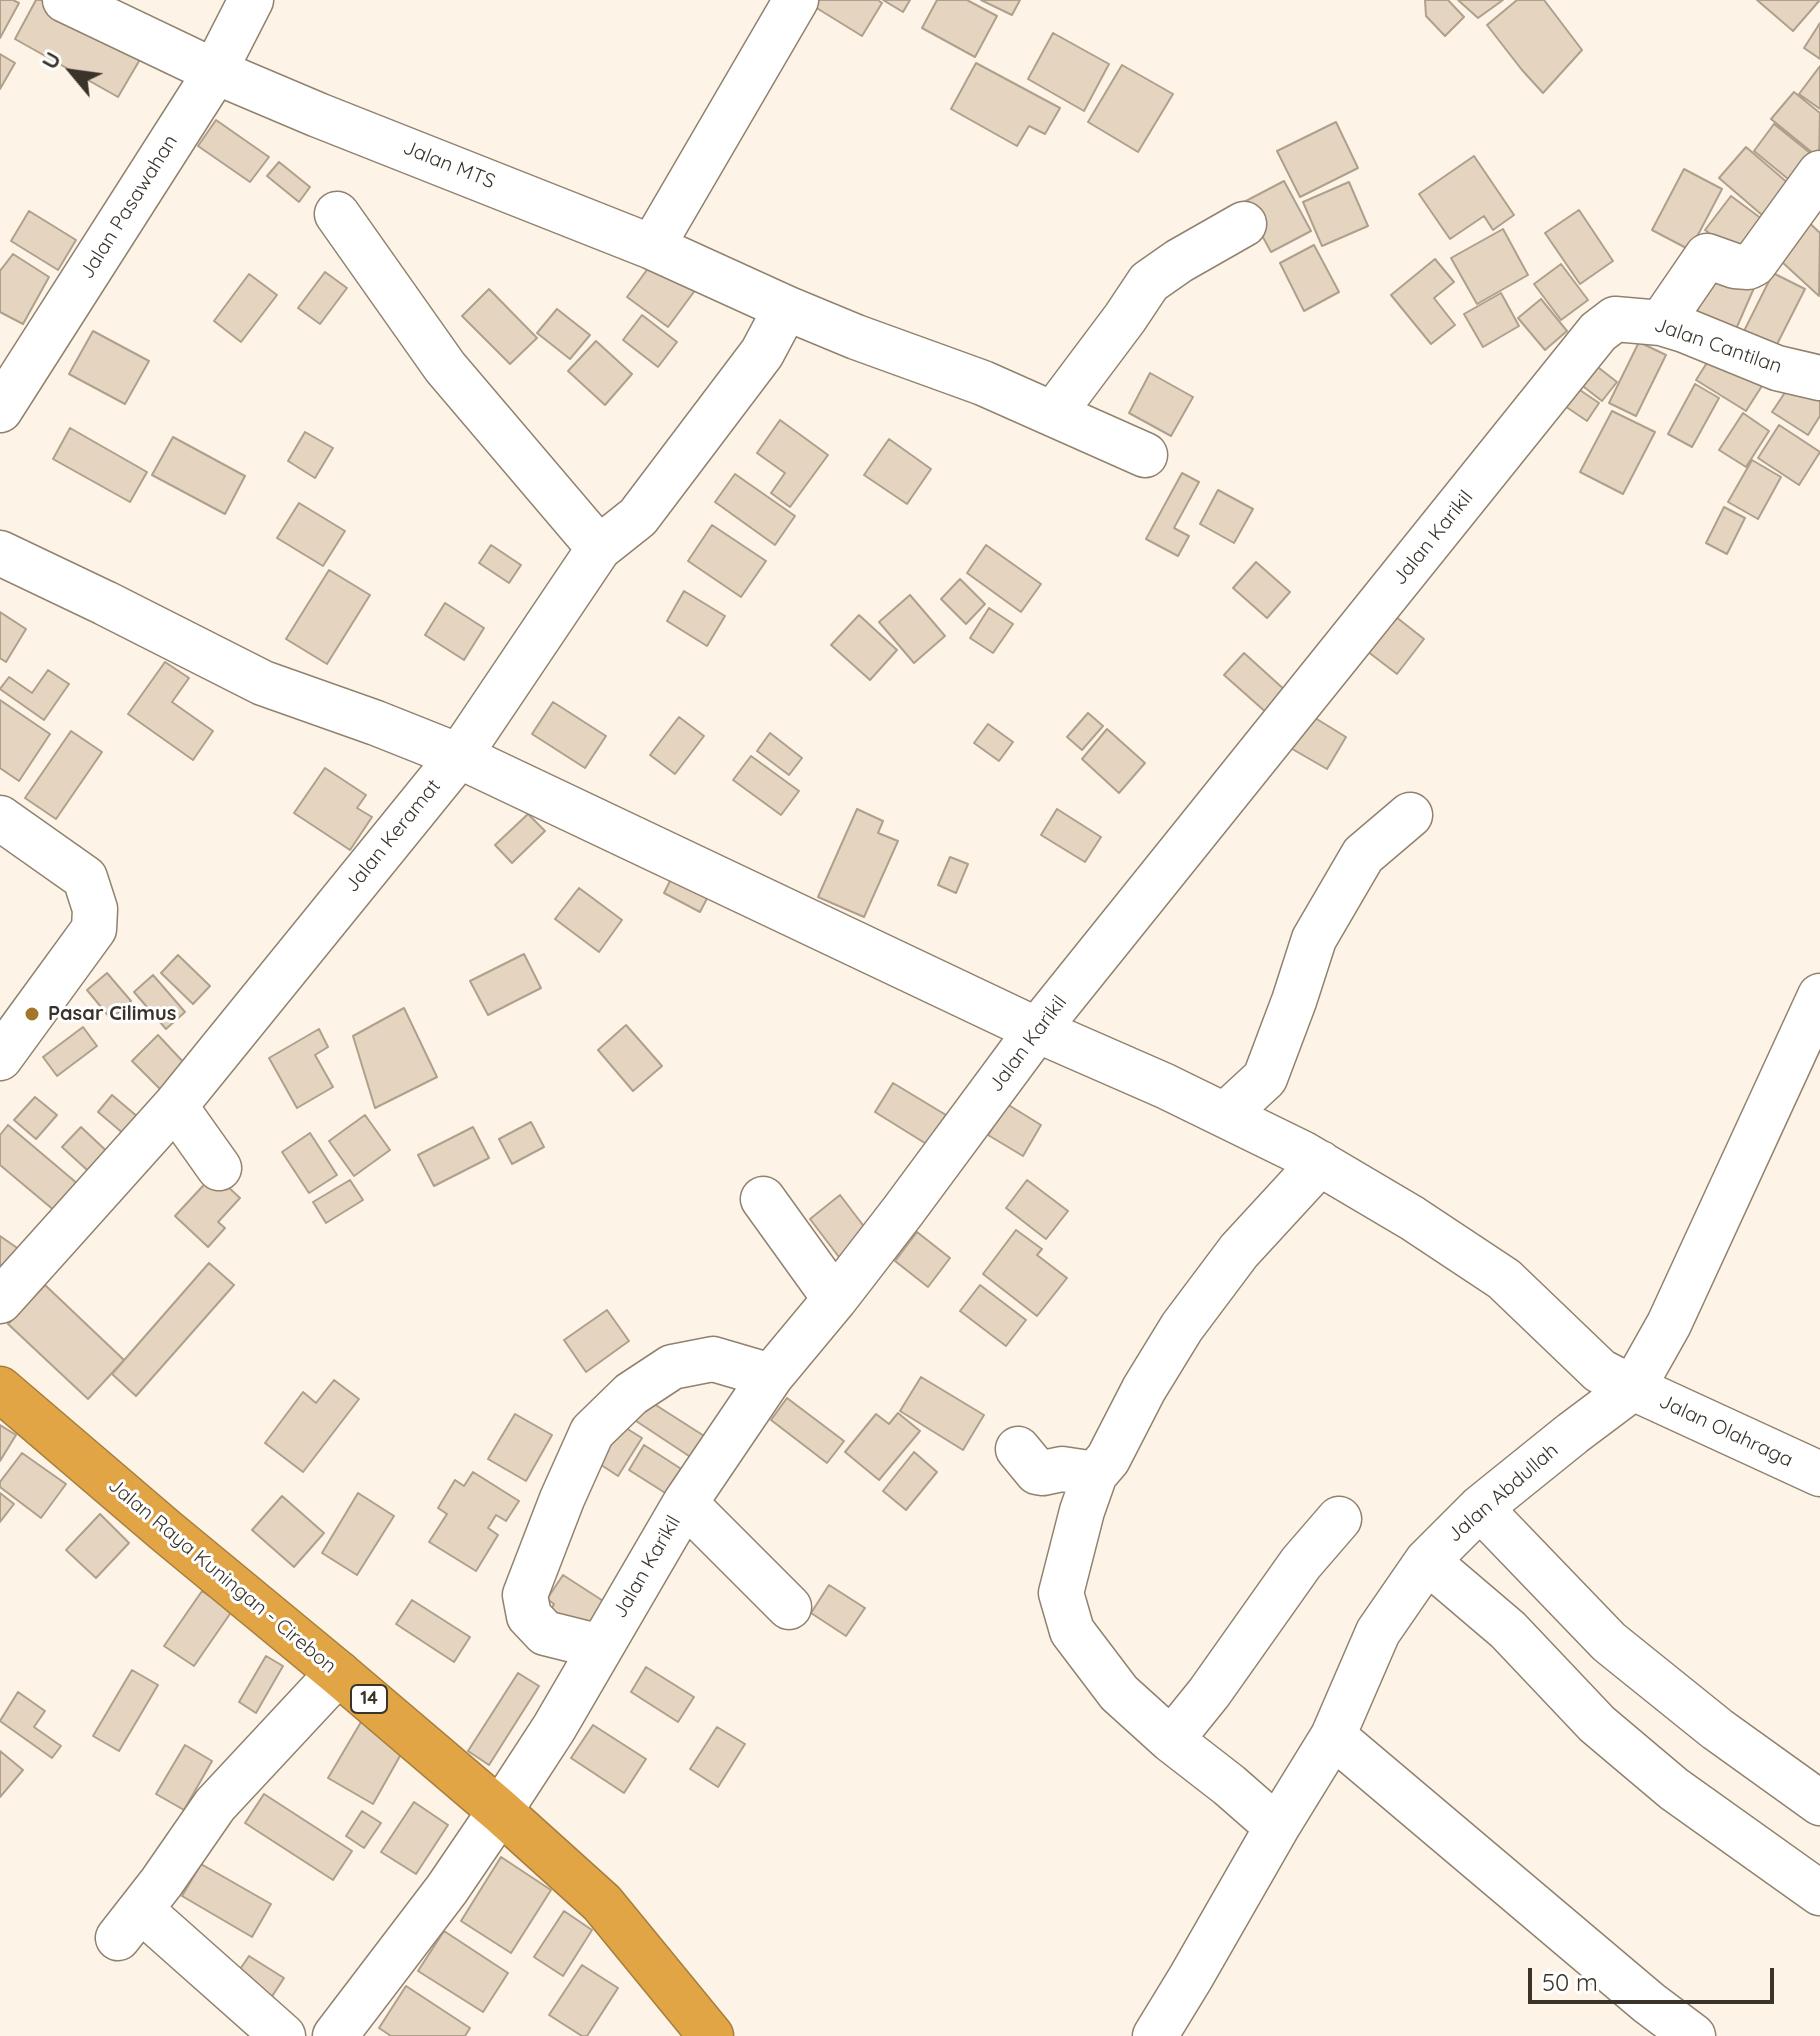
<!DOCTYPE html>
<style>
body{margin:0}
#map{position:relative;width:1820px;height:2036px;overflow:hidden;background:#fdf4e7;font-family:Quicksand,sans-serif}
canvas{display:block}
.north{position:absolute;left:32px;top:32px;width:80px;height:80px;-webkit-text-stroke:6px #fff;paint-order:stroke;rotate:299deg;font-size:22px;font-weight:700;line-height:32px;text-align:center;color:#39332a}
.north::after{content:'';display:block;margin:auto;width:28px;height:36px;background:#39332a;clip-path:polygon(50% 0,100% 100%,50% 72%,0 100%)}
.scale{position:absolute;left:1528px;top:1968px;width:246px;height:36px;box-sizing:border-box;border:4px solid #39332a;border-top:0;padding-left:10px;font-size:24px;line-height:28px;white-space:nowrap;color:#39332a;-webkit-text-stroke:6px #fff;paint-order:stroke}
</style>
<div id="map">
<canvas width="1820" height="2036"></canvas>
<div class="north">U</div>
<div class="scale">50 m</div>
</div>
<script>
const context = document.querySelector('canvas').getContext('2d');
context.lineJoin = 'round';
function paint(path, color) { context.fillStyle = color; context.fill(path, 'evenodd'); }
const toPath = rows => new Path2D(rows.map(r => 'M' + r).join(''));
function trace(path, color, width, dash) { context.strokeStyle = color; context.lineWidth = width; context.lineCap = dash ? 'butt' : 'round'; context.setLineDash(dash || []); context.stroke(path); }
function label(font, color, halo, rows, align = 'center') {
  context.font = font + ' Quicksand,sans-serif'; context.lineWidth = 6; context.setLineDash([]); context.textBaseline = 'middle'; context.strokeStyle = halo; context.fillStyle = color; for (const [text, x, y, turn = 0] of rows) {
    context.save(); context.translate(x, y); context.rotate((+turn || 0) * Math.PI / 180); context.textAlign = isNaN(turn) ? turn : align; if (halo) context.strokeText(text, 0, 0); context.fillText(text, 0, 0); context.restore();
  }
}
const building = toPath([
 [0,0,13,0,19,3,0,38,0,0],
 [36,0,41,0,142,56,118,97,15,39,36,0],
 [819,0,878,0,882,3,862,36,815,7,819,0],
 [883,0,910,0,903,12,883,0],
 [937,0,967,0,997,16,975,57,922,28,937,0],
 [981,0,1020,0,1012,15,981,0],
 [1425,0,1448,0,1464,17,1445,36,1426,16,1425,0],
 [1458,0,1503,0,1478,18,1458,0],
 [1517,0,1544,0,1582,50,1543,93,1522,70,1487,25,1517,0],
 [1757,0,1818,0,1819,1,1793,31,1757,0],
 [1820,23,1820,59,1804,48,1820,23],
 [1053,33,1109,64,1084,111,1028,79,1053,33],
 [0,54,15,63,0,89,0,54],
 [976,63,1060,108,1045,134,1029,126,1017,146,951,109,976,63],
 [1122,65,1173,94,1138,152,1088,122,1122,65],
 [1820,66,1820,109,1799,94,1820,66],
 [1794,92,1820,113,1819,158,1771,119,1794,92],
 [216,120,269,157,250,182,198,146,216,120],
 [1336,122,1358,168,1300,197,1277,151,1336,122],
 [1774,124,1820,161,1799,188,1754,151,1774,124],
 [1746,147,1789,184,1762,215,1719,178,1746,147],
 [1474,156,1514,215,1493,230,1484,216,1450,239,1419,194,1474,156],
 [279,162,310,187,299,202,267,176,279,162],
 [1684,169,1722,189,1690,250,1652,230,1684,169],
 [1284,181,1311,231,1271,252,1244,202,1284,181],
 [1349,182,1368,226,1322,246,1303,202,1349,182],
 [1731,196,1774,228,1749,263,1705,230,1731,196],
 [1579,210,1613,261,1580,284,1545,233,1579,210],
 [29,211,76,240,58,270,11,241,29,211],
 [1801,215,1820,233,1819,296,1769,250,1801,215],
 [1503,229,1528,275,1477,304,1451,258,1503,229],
 [1314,245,1339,292,1304,311,1280,263,1314,245],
 [13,254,49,277,23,324,0,312,0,271,13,254],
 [655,259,696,289,668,327,627,297,655,259],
 [1435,259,1454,282,1434,298,1455,325,1431,344,1391,295,1435,259],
 [1561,264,1588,300,1561,320,1534,284,1561,264],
 [1714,270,1754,288,1729,345,1690,328,1714,270],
 [325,272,347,288,320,324,298,308,325,272],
 [1773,273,1805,289,1772,354,1741,337,1773,273],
 [249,274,277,295,241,342,214,321,249,274],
 [489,289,537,338,510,364,462,316,489,289],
 [1501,293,1519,326,1483,347,1464,314,1501,293],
 [1541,299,1567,331,1545,350,1518,318,1541,299],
 [557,309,590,335,570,359,537,333,557,309],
 [642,315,677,342,658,367,623,340,642,315],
 [93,331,149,361,125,404,69,374,93,331],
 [596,341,632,374,605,405,568,371,596,341],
 [1639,342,1666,355,1636,416,1609,403,1639,342],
 [1717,347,1767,378,1746,411,1696,380,1717,347],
 [1590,361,1617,382,1602,401,1575,380,1590,361],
 [1150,373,1193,397,1171,436,1129,413,1150,373],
 [1568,382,1599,403,1587,421,1556,400,1568,382],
 [1792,382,1820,400,1820,416,1808,435,1772,412,1792,382],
 [1695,384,1719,398,1692,447,1668,434,1695,384],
 [1612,411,1655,432,1623,494,1580,472,1612,411],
 [1743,413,1769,431,1746,467,1719,450,1743,413],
 [780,420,828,455,790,507,771,493,785,473,757,453,780,420],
 [1779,425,1820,452,1799,485,1758,458,1779,425],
 [70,428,147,472,130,502,53,459,70,428],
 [305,432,333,448,315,478,288,461,305,432],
 [173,437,245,476,225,514,152,475,173,437],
 [889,439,931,469,907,504,864,475,889,439],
 [1752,460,1781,477,1758,519,1728,502,1752,460],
 [1182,473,1199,482,1174,528,1189,536,1178,556,1146,539,1182,473],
 [735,474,795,516,775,545,715,502,735,474],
 [1218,490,1253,509,1234,543,1200,524,1218,490],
 [299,503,345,531,323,566,277,538,299,503],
 [1724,507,1745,518,1727,554,1706,543,1724,507],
 [712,525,766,561,741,597,688,561,712,525],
 [491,545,521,565,509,583,479,563,491,545],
 [986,545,1041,584,1021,612,967,573,986,545],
 [1256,562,1290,592,1267,618,1233,588,1256,562],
 [329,570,370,595,327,664,286,639,329,570],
 [960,579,985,604,966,624,941,599,960,579],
 [684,591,725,616,707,646,667,621,684,591],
 [910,595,945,636,914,663,879,622,910,595],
 [445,603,484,628,464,660,425,635,445,603],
 [989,608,1013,624,993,653,970,638,989,608],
 [0,612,26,629,6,662,0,658,0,612],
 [1391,613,1424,639,1397,674,1363,648,1391,613],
 [859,615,897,650,870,680,831,645,859,615],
 [1244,653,1287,692,1268,714,1224,675,1244,653],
 [165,662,189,678,172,702,213,731,193,760,128,714,165,662],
 [48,670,69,684,44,720,0,689,9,677,32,693,48,670],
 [0,700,50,734,19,781,0,768,0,700],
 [553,702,606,736,585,768,532,734,553,702],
 [1088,713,1103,726,1082,750,1067,737,1088,713],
 [1307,713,1346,737,1327,769,1287,746,1307,713],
 [679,717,704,736,675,774,650,755,679,717],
 [988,724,1013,742,999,761,974,743,988,724],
 [1107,729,1145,763,1119,793,1082,759,1107,729],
 [71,731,102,752,56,819,25,798,71,731],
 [770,733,802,758,789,775,757,751,770,733],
 [751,756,799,791,781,815,733,780,751,756],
 [325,768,366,795,357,808,372,817,350,850,294,813,325,768],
 [857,809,883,821,878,833,898,841,864,917,818,897,857,809],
 [1057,809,1101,837,1085,862,1041,835,1057,809],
 [528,814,545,831,512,863,495,845,528,814],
 [950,857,968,864,956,893,938,885,950,857],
 [677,867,713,887,700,912,664,893,677,867],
 [579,888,622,920,599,952,555,919,579,888],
 [524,954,541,988,488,1015,470,981,524,954],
 [178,955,210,986,193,1004,161,973,178,955],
 [107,973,131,1001,111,1019,87,990,107,973],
 [153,975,185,1012,166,1029,134,992,153,975],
 [404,1008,437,1077,375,1108,353,1036,404,1008],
 [626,1025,662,1066,633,1091,598,1050,626,1025],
 [83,1027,97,1046,57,1076,43,1057,83,1027],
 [319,1029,328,1047,315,1055,333,1087,297,1108,269,1058,319,1029],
 [158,1035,186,1065,161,1090,132,1061,158,1035],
 [893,1083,946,1115,928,1145,875,1112,893,1083],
 [112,1095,145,1123,131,1140,98,1112,112,1095],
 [35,1097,57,1115,36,1139,14,1120,35,1097],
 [1007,1104,1041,1125,1023,1156,988,1135,1007,1104],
 [365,1115,390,1150,354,1176,329,1141,365,1115],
 [531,1122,544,1147,512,1164,499,1139,531,1122],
 [8,1125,85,1190,62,1217,0,1165,0,1135,8,1125],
 [81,1127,115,1159,97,1179,62,1147,81,1127],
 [473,1127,489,1158,434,1186,418,1155,473,1127],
 [310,1133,337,1175,309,1193,282,1152,310,1133],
 [214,1174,240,1198,218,1222,225,1228,208,1247,175,1216,214,1174],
 [350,1180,363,1200,326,1223,313,1202,350,1180],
 [1027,1180,1068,1211,1046,1239,1006,1208,1027,1180],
 [840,1195,872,1237,842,1261,810,1219,840,1195],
 [1016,1230,1042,1249,1037,1255,1067,1278,1037,1316,983,1274,1016,1230],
 [917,1232,950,1258,928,1287,895,1261,917,1232],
 [0,1236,23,1252,0,1282,0,1236],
 [209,1263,234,1285,136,1396,112,1374,209,1263],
 [45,1285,124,1360,88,1399,8,1324,45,1285],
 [980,1285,1026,1320,1006,1346,960,1311,980,1285],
 [607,1310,629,1341,586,1372,564,1340,607,1310],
 [921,1377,984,1415,963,1450,900,1411,921,1377],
 [334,1380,359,1399,303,1472,265,1443,303,1392,316,1403,334,1380],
 [637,1393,712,1441,698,1462,624,1413,637,1393],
 [787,1398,844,1441,827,1463,771,1420,787,1398],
 [898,1413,920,1431,879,1480,845,1452,876,1414,889,1424,898,1413],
 [515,1414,552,1435,526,1481,488,1459,515,1414],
 [613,1420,642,1438,618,1476,589,1457,613,1420],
 [0,1425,16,1435,0,1461,0,1425],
 [644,1445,686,1472,670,1496,629,1470,644,1445],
 [914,1452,937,1472,906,1510,883,1491,914,1452],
 [22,1453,66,1484,41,1518,0,1487,0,1482,22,1453],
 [473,1472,519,1501,506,1521,496,1515,488,1528,498,1535,476,1571,429,1542,447,1514,438,1508,455,1480,464,1486,473,1472],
 [0,1493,14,1504,0,1522,0,1493],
 [358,1493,394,1516,357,1575,322,1553,358,1493],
 [282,1496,324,1533,294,1567,252,1530,282,1496],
 [100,1514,129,1543,96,1578,66,1550,100,1514],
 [563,1575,614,1608,591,1643,548,1615,554,1604,547,1599,563,1575],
 [829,1585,865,1608,846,1636,811,1613,829,1585],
 [202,1591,232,1611,194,1666,164,1646,202,1591],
 [412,1600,470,1637,454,1662,396,1624,412,1600],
 [266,1656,283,1666,256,1713,239,1702,266,1656],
 [646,1667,694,1697,678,1722,631,1692,646,1667],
 [132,1670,158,1685,119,1751,93,1736,132,1670],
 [518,1673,539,1686,489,1765,468,1751,518,1673],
 [18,1692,45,1711,34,1727,61,1746,52,1758,0,1721,18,1692],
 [361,1722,405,1747,373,1804,328,1778,361,1722],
 [593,1725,646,1759,624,1793,571,1758,593,1725],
 [717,1727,745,1744,718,1787,690,1769,717,1727],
 [185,1745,212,1761,184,1810,156,1794,185,1745],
 [0,1751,23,1770,0,1797,0,1751],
 [264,1794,352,1851,333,1880,245,1823,264,1794],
 [414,1802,448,1825,416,1874,381,1852,414,1802],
 [362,1811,381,1823,364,1848,346,1836,362,1811],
 [501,1857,551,1890,511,1953,461,1921,501,1857],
 [201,1864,271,1904,252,1937,182,1896,201,1864],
 [564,1911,592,1930,563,1976,534,1957,564,1911],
 [444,1931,508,1973,483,2012,418,1971,444,1931],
 [249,1956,284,1978,269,2001,234,1978,249,1956],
 [582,1965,618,1988,587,2036,582,2036,549,2015,582,1965],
 [406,1986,470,2028,465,2036,391,2036,379,2028,406,1986]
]);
paint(building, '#e5d5c0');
trace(building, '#afa08c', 2);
const minor = toPath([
 [337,214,445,367,599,548],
 [652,247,796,0],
 [786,308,856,337,983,383,1145,455],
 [1661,323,1707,256,1735,266,1748,267,1754,264,1820,173],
 [0,410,208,84,251,0],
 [1053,414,1125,318,1149,282,1179,261,1244,224],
 [0,553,105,603,263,683,376,723,459,756,1037,1030,1165,1086,1302,1153,1412,1218,1504,1279,1600,1371,1633,1388,1820,1474],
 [0,818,85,878,95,909,94,929,0,1058],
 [175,1106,219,1168],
 [1225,1115,1265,1078,1294,1001,1314,939,1363,855,1410,815],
 [763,1199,835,1299],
 [0,1301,175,1106,459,756,599,548,638,517,762,353,786,308,652,247,318,115,214,71,65,0],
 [1018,1449,1037,1472,1043,1473,1062,1469,1095,1474],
 [685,1503,789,1607],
 [1480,1508,1609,1642,1717,1729,1820,1803],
 [1427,1561,1508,1630,1597,1724,1674,1789,1820,1893],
 [601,1647,545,1633,529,1616,525,1595,562,1499,592,1432,631,1394,672,1367,713,1359,771,1376],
 [1333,1736,1649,2003,1693,2036],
 [1171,1740,1209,1693,1301,1563,1339,1519],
 [1277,1827,1229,1785,1171,1740,1119,1693,1072,1631,1061,1593,1082,1511,1095,1474,1108,1459,1144,1389,1182,1327,1239,1251,1320,1163],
 [141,1910,283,2036],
 [118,1938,161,1883,215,1805,338,1673],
 [335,2036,447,1889,500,1811,554,1728,685,1503,771,1376,835,1299,903,1211,1037,1030,1598,332,1615,319,1661,323,1684,330,1777,368,1820,378],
 [1155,2036,1191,1977,1277,1827,1333,1736,1378,1632,1427,1561,1480,1508,1573,1433,1633,1388,1669,1324,1820,996]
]);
const highway = toPath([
 [0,1389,166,1531,338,1673,500,1811,602,1903,711,2036]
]);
trace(minor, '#90826e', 47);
trace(highway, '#a67d3c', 47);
trace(minor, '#fff', 44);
trace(highway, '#e1a545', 44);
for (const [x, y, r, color] of [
 [32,1014,8,"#a47629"]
]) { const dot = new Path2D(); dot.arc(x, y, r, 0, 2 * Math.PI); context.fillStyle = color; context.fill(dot); trace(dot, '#fff', 3); }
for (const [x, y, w] of [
 [369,1699,36]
]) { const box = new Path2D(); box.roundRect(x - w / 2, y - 14, w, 28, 6); context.fillStyle = '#fff'; context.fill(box); trace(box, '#39332a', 2); }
label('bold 18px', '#39332a', null, [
 ["14",369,1699]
]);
label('20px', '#39332a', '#fff', [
 ["Jalan MTS",449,165,22],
 ["Jalan Pasawahan",129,207,-58],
 ["Jalan Cantilan",1718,346,19],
 ["Jalan Karikil",1433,538,-51],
 ["Jalan Keramat",393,836,-51],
 ["Jalan Karikil",1028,1044,-53],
 ["Jalan Olahraga",1726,1431,25],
 ["Jalan Abdullah",1503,1493,-41],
 ["Jalan Karikil",647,1567,-60],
 ["Jalan Raya Kuningan - Cirebon",222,1576,40]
]);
label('bold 20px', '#39332a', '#fff', [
 ["Pasar Cilimus",48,1014]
], 'left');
</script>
